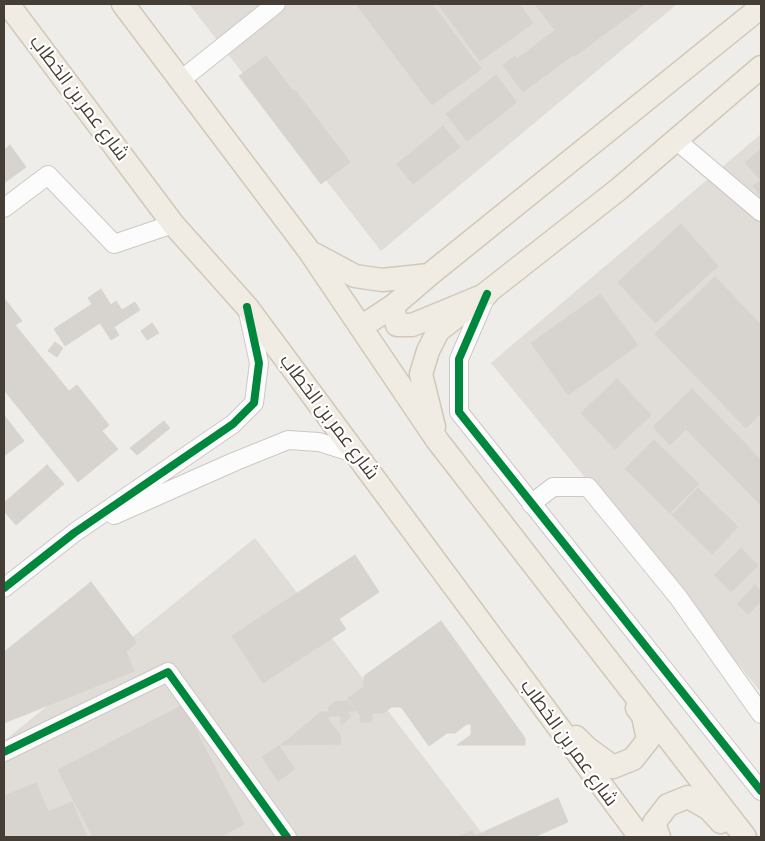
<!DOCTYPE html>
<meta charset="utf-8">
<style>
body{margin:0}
#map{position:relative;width:765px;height:841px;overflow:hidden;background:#efede9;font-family:"Alegreya Sans",sans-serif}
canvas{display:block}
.frame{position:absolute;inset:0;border:5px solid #453e36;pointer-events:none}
</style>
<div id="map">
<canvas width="765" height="841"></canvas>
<div class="frame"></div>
</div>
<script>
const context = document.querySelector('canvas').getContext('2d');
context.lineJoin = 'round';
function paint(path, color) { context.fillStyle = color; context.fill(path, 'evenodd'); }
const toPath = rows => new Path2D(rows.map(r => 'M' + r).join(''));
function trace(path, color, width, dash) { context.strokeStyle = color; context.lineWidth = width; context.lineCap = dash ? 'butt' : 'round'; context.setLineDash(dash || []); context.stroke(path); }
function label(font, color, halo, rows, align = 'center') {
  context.font = font + ' "Alegreya Sans",Cairo,sans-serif'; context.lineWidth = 4.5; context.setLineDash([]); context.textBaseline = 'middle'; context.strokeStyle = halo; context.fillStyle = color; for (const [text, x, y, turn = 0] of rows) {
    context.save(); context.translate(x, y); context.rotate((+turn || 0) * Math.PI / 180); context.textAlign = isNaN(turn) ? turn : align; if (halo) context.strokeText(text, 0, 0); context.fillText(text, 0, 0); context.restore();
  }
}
paint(toPath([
 [189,4,677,4,381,251],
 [761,134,761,692,491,363],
 [255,538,485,837,4,837,4,741]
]), '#e0dcd7');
const building = toPath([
 [356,4,432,4,481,69,432,105,356,4],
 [438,4,519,4,533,23,480,61,438,4],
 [535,4,645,4,575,56,535,4],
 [554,31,573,55,523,92,503,65,515,56,517,59,554,31],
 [266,56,293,91,295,90,350,162,321,184,239,76,266,56],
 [496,75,517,102,467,141,446,114,496,75],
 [443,126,460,147,413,184,397,164,443,126],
 [10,145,26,167,4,183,4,150,10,145],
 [761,149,761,178,760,179,745,163,761,149],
 [761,180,761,196,753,186,761,180],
 [681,224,718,266,655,323,618,282,681,224],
 [715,277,761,325,761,413,746,428,655,334,715,277],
 [101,289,111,305,116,301,122,310,135,302,140,310,114,327,119,335,111,340,100,323,65,346,54,329,92,304,88,298,101,289],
 [600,294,638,345,568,395,531,343,600,294],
 [4,298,22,321,15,325,69,391,77,385,109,425,102,431,118,449,78,482,4,390,4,298],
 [152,323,159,333,147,340,141,331,152,323],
 [55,342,63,348,57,357,48,351,55,342],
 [617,379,651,415,615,449,581,413,617,379],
 [692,389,761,460,761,505,686,429,670,445,653,427,692,389],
 [4,415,24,441,4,456,4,415],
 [164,421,170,428,137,455,130,448,164,421],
 [654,440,699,484,670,513,625,469,654,440],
 [47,465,64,484,16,525,4,511,4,503,47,465],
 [698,488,738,527,712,554,672,515,698,488],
 [741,548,758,566,731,592,714,575,741,548],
 [355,555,379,592,339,619,346,629,263,683,232,636,355,555],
 [91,582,134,639,136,643,126,651,134,671,4,723,4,652,91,582],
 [755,585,761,591,761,601,748,614,737,604,755,585],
 [441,621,525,738,525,745,457,745,471,735,471,724,467,724,455,733,447,733,429,746,401,707,392,707,383,713,372,713,372,722,360,722,360,715,348,698,364,687,364,676,441,621],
 [348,701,356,711,347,711,351,717,341,725,341,716,328,716,328,719,340,735,341,744,281,745,321,712,329,712,329,707,335,702,348,701],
 [183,705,244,824,221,836,222,837,93,837,58,770,183,705],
 [279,746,295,769,278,781,262,757,279,746],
 [36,783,48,812,72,802,87,837,4,837,4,796,36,783],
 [558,798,568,822,534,837,458,837,472,831,475,836,558,798]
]);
paint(building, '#d7d4d0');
trace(building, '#d7d4cf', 1);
const minor = toPath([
 [181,80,276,4],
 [676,140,761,212],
 [4,208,48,175,114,244,173,224],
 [487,294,459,359,459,412,761,791],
 [531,504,553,487,588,487,678,597,761,714],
 [114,515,236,461,288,440,319,442,357,454],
 [4,588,74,533,233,424,254,403,259,363,248,312],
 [4,752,168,672,287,837]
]);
const major = toPath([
 [8,4,173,224,247,307,640,837],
 [123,4,310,252,437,440,745,837],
 [314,254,355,276,382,280,429,275],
 [487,294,412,325,397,325,393,306,429,275,761,7],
 [361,327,393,306],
 [434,427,421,374,428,351,438,331,619,189,761,67],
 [576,737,587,748,613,767,633,759,648,740,643,716,637,708],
 [659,837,654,823,668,805,688,797,709,809,721,822]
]);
trace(minor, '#ccc9c5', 20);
trace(major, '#d1c8b7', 25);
trace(minor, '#fdfcfc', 18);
trace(major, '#f0ebe3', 22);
trace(toPath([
 [487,294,459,359,459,412,761,791],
 [4,588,74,533,233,424,254,403,259,363,247,307],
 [4,752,168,672,287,837]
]), '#00873e', 8);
label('19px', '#453e36', '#fff', [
 ["شارع عمر بن الخطاب",79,98,53],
 ["شارع عمر بن الخطاب",329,417,53],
 ["شارع عمر بن الخطاب",569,743,54]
]);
</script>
